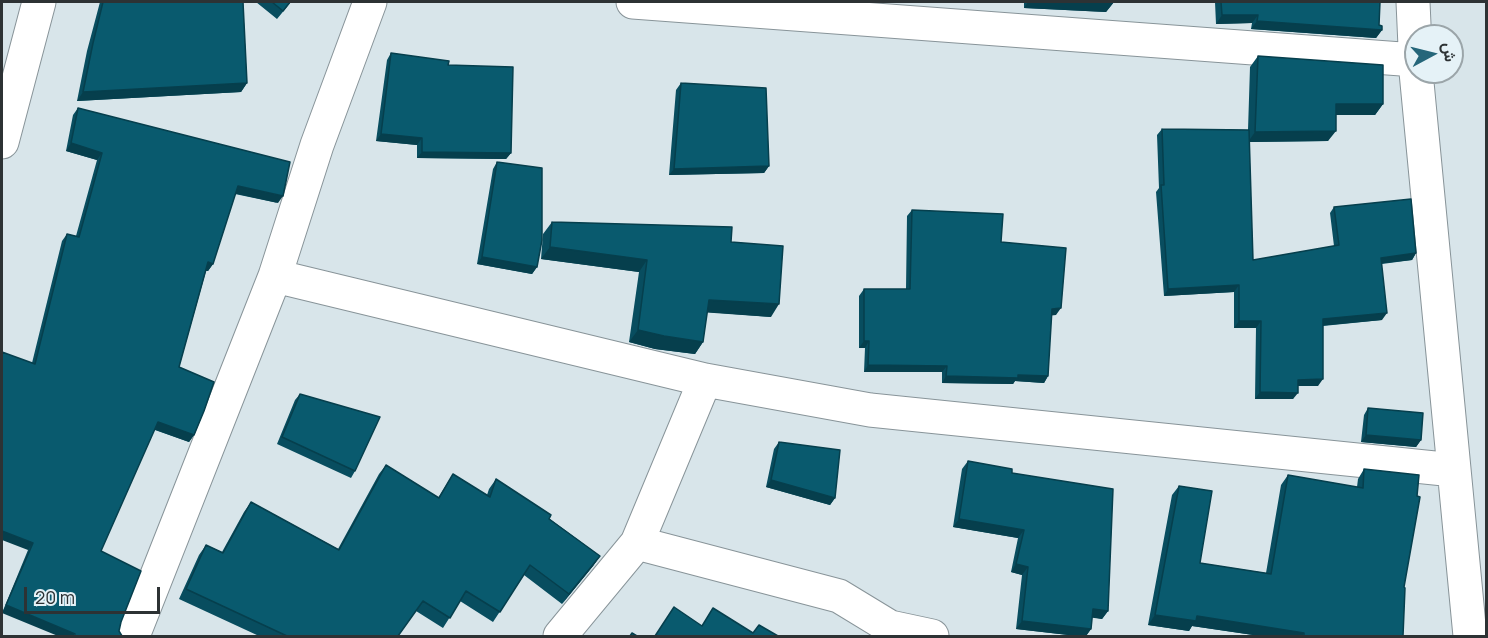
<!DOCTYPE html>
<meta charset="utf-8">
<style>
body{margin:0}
#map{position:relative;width:1488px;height:638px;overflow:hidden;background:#d8e5ea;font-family:Manrope,Vazirmatn,sans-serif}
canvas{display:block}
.frame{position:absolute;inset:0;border:3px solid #2d3234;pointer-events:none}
.north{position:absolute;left:1404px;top:24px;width:60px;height:60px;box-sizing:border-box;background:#e5f2f7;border:2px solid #9ba5a9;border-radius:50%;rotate:83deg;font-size:16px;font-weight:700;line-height:24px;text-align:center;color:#2d3234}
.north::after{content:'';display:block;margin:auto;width:21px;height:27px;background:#25667a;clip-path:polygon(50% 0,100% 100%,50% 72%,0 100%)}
.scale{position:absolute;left:24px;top:587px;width:136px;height:27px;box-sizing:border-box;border:3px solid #2d3234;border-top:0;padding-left:8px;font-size:18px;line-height:21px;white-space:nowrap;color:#2d3234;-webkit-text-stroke:4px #e5f2f7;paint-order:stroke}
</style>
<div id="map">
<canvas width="1488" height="638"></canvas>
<div class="frame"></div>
<div class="north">ش</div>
<div class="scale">20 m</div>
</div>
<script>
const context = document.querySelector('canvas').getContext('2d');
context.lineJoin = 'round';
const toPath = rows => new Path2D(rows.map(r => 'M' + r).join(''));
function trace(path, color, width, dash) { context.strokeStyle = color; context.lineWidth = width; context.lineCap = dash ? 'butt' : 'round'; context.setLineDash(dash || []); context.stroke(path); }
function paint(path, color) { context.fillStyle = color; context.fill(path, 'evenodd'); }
const street = toPath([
 [633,2,1415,60],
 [1413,2,1416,69],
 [1416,72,1470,636],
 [2,142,39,2],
 [275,276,705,380,870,410,1454,470],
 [637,543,705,380],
 [133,636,275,276,317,145,370,2],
 [560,636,637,543,839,596,890,627,932,636]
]);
trace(street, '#889499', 35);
trace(street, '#fff', 33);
paint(toPath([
 [100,2,243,2,247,83,241,92,77,101,87,51],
 [256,2,291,2,277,19],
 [1024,2,1114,2,1106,12,1024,8],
 [1215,2,1380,2,1379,25,1382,30,1376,38,1251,29,1252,23,1216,24],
 [391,53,448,65,511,153,506,159,417,158,417,145,376,141,387,60],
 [1258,56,1383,104,1375,115,1336,115,1328,141,1249,142,1253,260,1334,246,1330,213,1334,207,1416,253,1412,260,1382,264,1382,320,1323,326,1318,386,1298,386,1293,399,1255,399,1256,328,1234,328,1234,292,1164,296,1156,192,1159,188,1157,135,1162,129,1248,130,1250,67],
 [681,83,769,166,764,173,669,175,676,90],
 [78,108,278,203,235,194,213,264,208,271,206,271,179,367,194,435,189,442,155,430,2,613,28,550,32,363,62,241,67,234,76,236,97,160,66,151,73,115],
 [497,162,537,267,532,274,477,264,493,169],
 [912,210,1001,242,1056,315,1051,315,1048,376,1044,383,1015,381,1013,384,942,383,942,372,864,372,865,348,859,348,859,296,864,289,906,289,907,216],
 [552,222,731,242,771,317,707,312,703,342,695,354,655,349,629,342,639,272,541,259,543,234],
 [300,394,355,471,351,478,277,444,295,400],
 [1368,408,1421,440,1416,447,1361,442,1364,415],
 [779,442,835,498,830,505,766,487,774,449],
 [968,461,1012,473,1108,611,1102,619,1092,617,1091,629,1086,636,1077,636,1016,629,1022,575,1011,572,1018,538,953,527,962,469],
 [386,465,438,498,453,474,487,495,489,489,496,479,600,556,593,566,562,604,524,575,493,622,460,601,443,628,416,611,398,636,259,636,179,599,199,555,206,545,222,552,244,512,251,502,338,549,379,474],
 [1364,469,1404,587,1403,636,1260,636,1192,626,1189,631,1148,625,1172,495,1179,486,1200,563,1266,573,1281,485,1288,475,1357,487,1358,479]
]), '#084d5f');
paint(toPath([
 [1028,2,1114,2,1106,12,1024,8],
 [1222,15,1258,15,1252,23,1216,24],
 [1257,21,1382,30,1376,38,1251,29],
 [247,83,241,92,77,101,83,92],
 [1336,104,1383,104,1375,115,1328,115],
 [1336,131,1328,141,1248,142,1255,132],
 [381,134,422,138,417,145,376,141],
 [71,143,102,153,97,160,66,151],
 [422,152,511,153,506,159,417,158],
 [769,166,764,173,669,175,674,169],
 [238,186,283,196,278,203,233,193],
 [550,247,647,260,639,272,541,259],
 [1416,253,1412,260,1376,264,1381,258],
 [482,257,537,267,532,274,477,264],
 [208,262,213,264,208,271,203,270],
 [1239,285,1234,292,1164,296,1168,289],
 [709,300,779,304,771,317,700,312],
 [1061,308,1056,315,1047,316,1052,309],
 [1387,313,1382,320,1318,326,1323,319],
 [1239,321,1261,321,1256,328,1234,328],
 [638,330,703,342,695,354,655,349,629,342],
 [864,341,869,341,865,348,859,348],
 [868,365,947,366,942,372,864,372],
 [1018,375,1048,376,1044,383,1015,381,1013,384,942,383,946,376],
 [1323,379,1318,386,1293,386,1298,380],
 [1260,392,1298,393,1293,399,1255,399],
 [158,422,194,435,189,442,153,429],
 [1366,435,1421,440,1416,447,1361,442],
 [771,480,835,498,830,505,766,487],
 [959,519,1024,530,1018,538,953,527],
 [2,531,33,543,28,550,2,540],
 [600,556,593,566,562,604,569,594],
 [1016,564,1028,567,1022,575,1011,572],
 [6,605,75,634,73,636,58,636,2,613],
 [1093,609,1108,611,1102,619,1087,617],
 [1155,615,1197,616,1304,633,1302,636,1260,636,1192,626,1189,631,1148,625],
 [1022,621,1091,629,1086,636,1077,636,1016,629]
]), '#063f4d');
const building = toPath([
 [103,2,243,2,247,83,83,92,93,43,103,2],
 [272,2,290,2,283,11,272,2],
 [1221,2,1380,2,1379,25,1382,26,1382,30,1257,21,1258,15,1222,15,1221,2],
 [391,53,449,61,448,65,513,67,511,153,422,152,422,138,381,134,391,53],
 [1258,56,1383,65,1383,104,1336,104,1336,131,1255,132,1258,56],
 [681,83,766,88,769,166,674,169,681,83],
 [78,108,290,162,283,196,238,186,213,264,208,262,179,367,214,382,204,411,194,435,158,422,101,551,141,571,121,622,119,631,122,636,74,636,75,634,6,605,33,543,2,531,2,352,35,364,67,234,79,237,102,153,71,143,78,108],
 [1162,129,1249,130,1253,260,1339,245,1334,207,1411,199,1416,253,1381,258,1387,313,1323,319,1323,379,1298,380,1298,393,1260,392,1261,321,1239,321,1239,285,1168,289,1161,185,1164,185,1162,129],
 [497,162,542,168,542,240,537,267,482,257,497,162],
 [912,210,1003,214,1001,242,1066,248,1061,308,1052,309,1048,376,1018,375,1018,378,946,376,947,366,868,365,869,341,864,341,864,289,910,289,912,210],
 [552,222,732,227,731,242,783,246,779,304,709,300,703,342,664,336,638,330,647,260,550,247,552,222],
 [300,394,380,417,355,471,282,437,300,394],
 [1368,408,1423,413,1421,440,1366,435,1368,408],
 [779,442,840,450,835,498,771,480,779,442],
 [968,461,1012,469,1012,473,1113,489,1108,611,1093,609,1091,629,1022,621,1028,567,1016,564,1024,530,959,519,968,461],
 [386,465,439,498,453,474,490,497,496,479,551,515,549,519,600,556,569,594,530,565,500,612,466,591,450,618,423,601,398,636,287,636,186,589,206,545,223,553,251,502,339,550,386,465],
 [1364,469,1419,475,1417,496,1420,497,1404,587,1405,588,1403,636,1304,636,1304,633,1197,616,1196,621,1155,615,1179,486,1212,491,1200,563,1271,574,1288,475,1363,488,1364,469],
 [674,607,702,626,713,608,753,633,759,625,778,636,655,636,674,607],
 [632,633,637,636,630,636,632,633]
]);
paint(building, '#095a6e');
trace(building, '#063f4d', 1.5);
</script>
